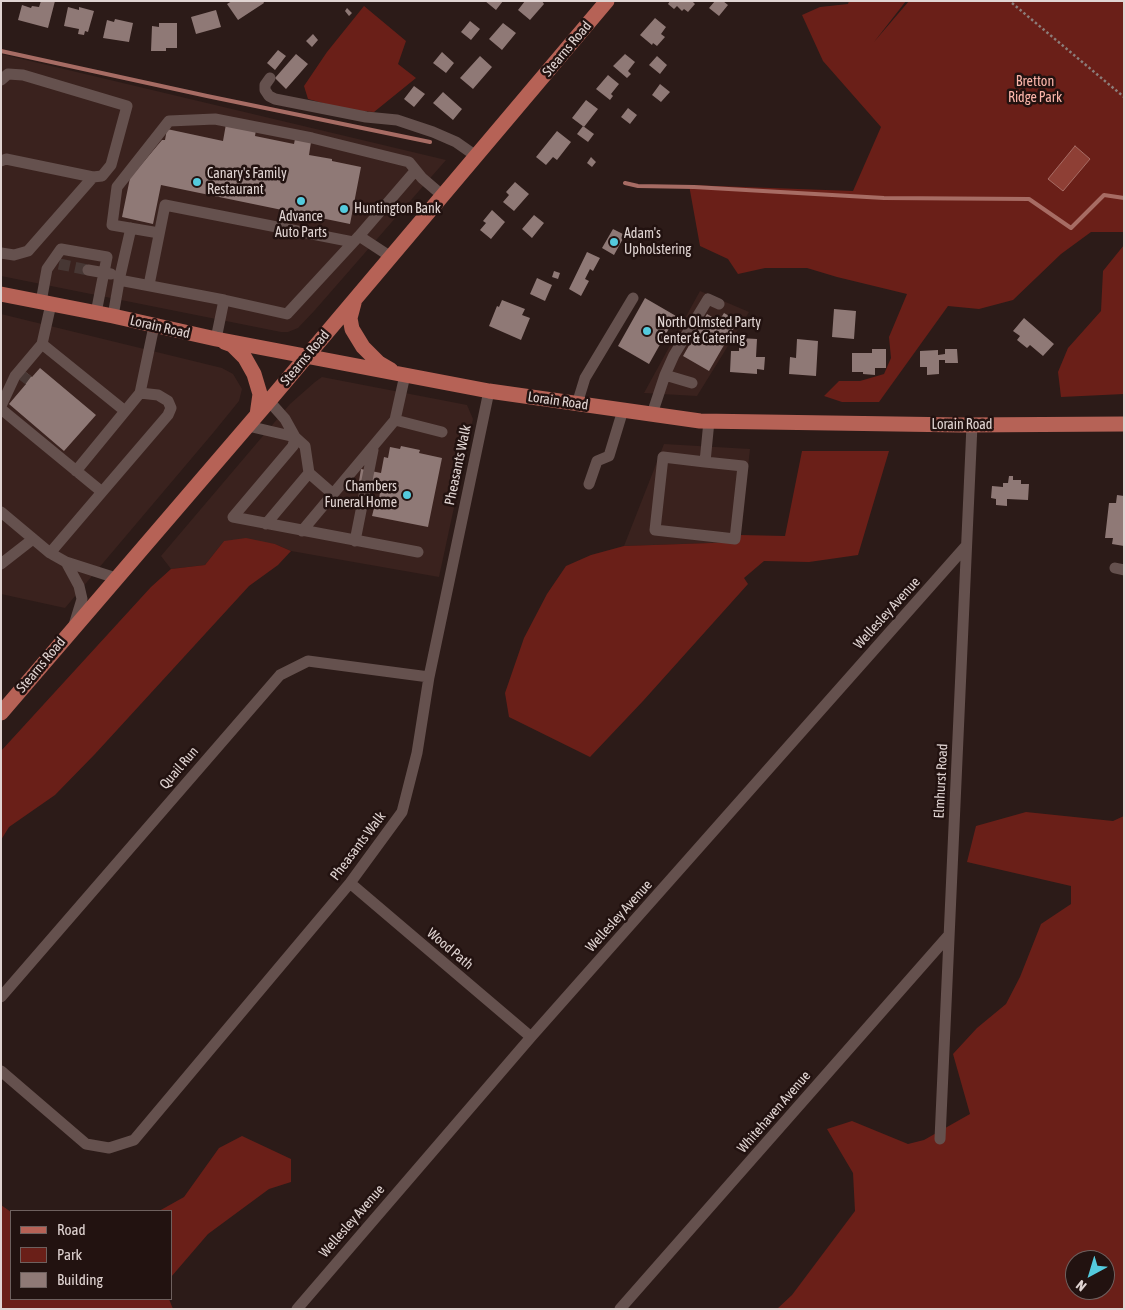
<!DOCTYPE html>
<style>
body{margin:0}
#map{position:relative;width:1125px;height:1310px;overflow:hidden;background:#2c1b18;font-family:"Asap Condensed",sans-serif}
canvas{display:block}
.frame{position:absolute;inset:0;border:2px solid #e0d4d2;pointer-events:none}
.legend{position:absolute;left:10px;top:1210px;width:162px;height:90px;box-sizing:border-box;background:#221210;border:1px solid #6e605e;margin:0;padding:6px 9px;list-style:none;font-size:15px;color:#e0d4d2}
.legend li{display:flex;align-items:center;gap:10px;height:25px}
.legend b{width:25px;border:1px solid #6e605e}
.north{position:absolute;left:1065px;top:1250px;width:50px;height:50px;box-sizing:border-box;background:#221210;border:1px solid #6e605e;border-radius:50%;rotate:219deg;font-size:14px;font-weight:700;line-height:20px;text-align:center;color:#e0d4d2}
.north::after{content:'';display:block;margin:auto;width:18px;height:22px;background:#54cadd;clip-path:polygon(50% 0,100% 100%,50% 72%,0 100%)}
</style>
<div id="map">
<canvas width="1125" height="1310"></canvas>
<div class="frame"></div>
<ul class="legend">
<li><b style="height:6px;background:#b66256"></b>Road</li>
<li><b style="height:14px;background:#6a1f18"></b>Park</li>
<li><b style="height:14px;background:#8f7976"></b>Building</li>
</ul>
<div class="north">N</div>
</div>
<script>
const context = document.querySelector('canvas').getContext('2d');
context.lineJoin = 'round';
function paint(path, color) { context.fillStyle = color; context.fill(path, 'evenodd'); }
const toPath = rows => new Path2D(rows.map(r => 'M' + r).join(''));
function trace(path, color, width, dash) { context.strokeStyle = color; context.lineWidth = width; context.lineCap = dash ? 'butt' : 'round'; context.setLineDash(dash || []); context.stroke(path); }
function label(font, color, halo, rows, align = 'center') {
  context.font = font + ' "Asap Condensed",sans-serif'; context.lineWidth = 5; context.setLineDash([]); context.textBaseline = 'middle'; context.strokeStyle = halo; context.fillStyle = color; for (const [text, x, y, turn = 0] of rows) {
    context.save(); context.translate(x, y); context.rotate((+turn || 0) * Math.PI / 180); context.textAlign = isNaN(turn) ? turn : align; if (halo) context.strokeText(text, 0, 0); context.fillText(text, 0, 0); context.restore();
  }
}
paint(toPath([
 [1,54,446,160,315,310,298,328,288,332,281,332,1,276],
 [700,291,749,312,697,396,644,393],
 [1,314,222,368,233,374,242,389,239,401,213,433,65,608,1,594],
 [322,377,467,405,473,419,439,577,291,551,275,544,224,541,205,565,171,569,161,556,290,404,315,382],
 [664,444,750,449,740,542,624,546]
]), '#3a221e');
paint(toPath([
 [849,1,906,1,874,42,909,1,1124,1,1124,232,1091,232,1061,254,1013,300,979,309,948,306,879,402,842,402,824,396,839,381,860,381,884,374,891,358,889,337,907,294,837,277,807,268,765,268,738,274,728,259,700,246,689,185,853,191,881,127,823,61,802,15,820,7,848,4],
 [364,6,406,41,398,64,416,78,374,112,348,110,308,99,304,86,327,52],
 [1124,245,1124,394,1061,397,1058,372,1068,348,1101,311,1103,271],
 [802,451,889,451,858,555,809,562,764,561,744,578,748,584,643,701,590,757,509,717,505,693,524,638,547,594,566,566,591,555,624,546,739,542,740,535,785,536],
 [246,538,275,544,291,551,278,565,249,586,95,754,55,795,9,827,1,840,1,751,151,587,171,569,205,565,224,541],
 [1026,812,1113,821,1124,816,1124,1309,777,1309,792,1295,855,1211,853,1173,827,1129,852,1121,908,1144,924,1140,970,1114,953,1054,977,1028,1006,1004,1020,977,1041,924,1071,904,1071,886,967,862,976,826],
 [1075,1260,1105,1260,1105,1290,1075,1290],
 [242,1136,291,1159,291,1182,269,1189,208,1234,171,1277,171,1211,159,1211,184,1197,219,1148],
 [1,1205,11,1212,11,1299,169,1299,173,1309,1,1309]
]), '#6a1f18');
const water = toPath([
 [1075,146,1090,159,1063,191,1048,179,1075,146]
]);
paint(water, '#8e3f35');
trace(water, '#a76c64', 1);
trace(toPath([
 [1,51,207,96,430,142],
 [625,183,638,186,694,187,884,198,1029,199,1071,228,1104,195,1124,198]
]), '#a76c64', 4);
paint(toPath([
 [41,1,55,1,48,28,18,20,22,5,31,8,32,6,39,7],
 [232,1,263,1,264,3,238,20,227,4],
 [485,1,503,1,496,10],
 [525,1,542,1,544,4,530,20,518,10],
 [670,1,692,1,695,4,688,12,684,9,682,11,677,6,674,9,668,4],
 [715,1,723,1,728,5,719,16,709,8],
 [68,7,79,10,79,7,94,11,88,32,85,31,84,35,78,34,79,29,64,26],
 [347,8,352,13,349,16,345,11],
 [216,10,221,27,196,34,191,17],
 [655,18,666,27,661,34,665,37,657,46,653,43,652,45,640,35],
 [115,19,133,23,129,42,103,38,107,20,114,22],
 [470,21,480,29,471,40,461,32],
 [159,23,177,23,177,48,166,48,166,51,151,51,152,26,159,27],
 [503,23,516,33,502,50,489,39],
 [313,34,318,40,312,47,306,41],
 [278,50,286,56,275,70,267,63],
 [442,52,454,63,446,73,433,63],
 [296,54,308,64,286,89,275,78],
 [625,54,635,62,628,71,631,74,627,78,613,66],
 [480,56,492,67,473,89,460,78],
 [657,56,667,65,660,74,649,65],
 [608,75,619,84,611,94,613,96,610,100,596,89],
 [660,84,670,92,661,102,652,95],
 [414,86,425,94,414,107,404,99],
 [443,92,462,109,453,120,433,103],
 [586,100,598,109,584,127,572,118],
 [628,108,637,115,630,124,621,117],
 [226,124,256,130,255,136,294,144,295,139,311,142,309,155,332,159,332,161,361,167,350,224,161,185,153,224,122,217,130,178,162,140,165,140,167,129,223,141],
 [583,126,594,134,588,142,577,134],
 [557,131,571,142,557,160,553,157,546,165,536,157],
 [591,157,596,162,592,167,587,163],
 [515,182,529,194,514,211,503,202,509,195,506,192],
 [492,210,505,222,491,239,480,230,486,223,483,221],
 [534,215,544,223,532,238,522,229],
 [613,229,625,235,614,255,602,248],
 [587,252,600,258,593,271,590,269,585,279,589,281,581,296,569,289],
 [554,271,560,273,558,279,552,277],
 [537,278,552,285,545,301,530,294],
 [645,298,676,316,649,364,618,346],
 [502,300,525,309,522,315,530,318,521,340,489,326,497,306,499,307],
 [834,309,856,311,854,339,832,337],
 [724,313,738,321,709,371,683,356,707,314,719,321],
 [1024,318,1054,344,1043,356,1030,345,1027,348,1017,340,1020,336,1013,331],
 [739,338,757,339,756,357,765,357,764,370,757,369,757,374,730,372,731,351,739,351],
 [797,339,818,341,816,376,789,374,790,357,796,358],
 [872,349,886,349,886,368,875,368,875,375,863,374,863,372,852,372,852,353,872,353],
 [945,349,957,349,958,363,945,363,945,360,939,360,939,374,927,375,927,367,920,367,920,351,938,350,938,355,945,354],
 [40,368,96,415,64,451,9,404,26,384,17,377,23,370,32,377],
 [401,446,420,450,419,453,442,458,428,527,372,516,375,504,378,505,381,486,359,481,361,469,381,473,384,457,388,458,390,447,400,449],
 [1009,476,1013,476,1013,480,1021,480,1021,484,1029,484,1028,500,1007,499,1007,506,996,505,996,499,991,498,992,486,1003,487,1003,483,1008,483],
 [1117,495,1124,496,1124,546,1112,544,1113,538,1105,538,1109,503,1116,503]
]), '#8f7976');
trace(toPath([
 [59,264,88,270],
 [21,381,27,373]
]), '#473734', 11, [11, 5.5]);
trace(toPath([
 [1012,3,1124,97]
]), '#8b7d7a', 2.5, [2.5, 2.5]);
trace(toPath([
 [270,78,265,85,265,90,269,96,275,99,366,117,397,120,433,132,456,142,476,156],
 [1,80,8,74,23,75,127,106,111,165,102,176,93,177,6,159,1,161],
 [159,233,112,225,117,187,169,121,215,119,312,138,409,162,422,178,443,196],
 [359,236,415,171],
 [1,253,14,255,28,251,93,177],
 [88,270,111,274],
 [119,280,224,300,287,314,359,236,391,257],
 [149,285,165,205,353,242],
 [41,302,47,269,61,249,107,257,96,313],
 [113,316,120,276,131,228],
 [216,339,224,300],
 [42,344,125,411],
 [665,375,674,355,708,299,719,304],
 [269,401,285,419,295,437,305,446,309,473,333,494],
 [577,404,585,378,633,298],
 [1,406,15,376,42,344,51,304],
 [1,409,102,492,168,415,171,408,168,401,158,395,140,393],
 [652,414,665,375,692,383],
 [395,420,442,432],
 [248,426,295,437],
 [295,437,293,446,233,517,418,552],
 [705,462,743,466,735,539,655,530,663,457,705,462,709,421],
 [76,471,140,393,154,326],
 [589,484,597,461,609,456,623,410],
 [1,512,50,553,66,562,116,578],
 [266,524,309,473],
 [302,531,395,420,405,375],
 [355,541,373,450],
 [50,553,102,492],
 [66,562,79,586,82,599,74,625],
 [1,564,33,539],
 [1115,568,1124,570],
 [350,883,531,1037],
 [1,997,280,675,308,661,429,677],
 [1,1071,86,1144,109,1148,134,1140,350,883,402,812,417,753,429,677,489,391],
 [940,1139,972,425],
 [297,1309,531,1037,966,546],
 [620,1309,949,935]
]), '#65514e', 11);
trace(toPath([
 [1,294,113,316,216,339,489,391,700,421,961,425,1124,424],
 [354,303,350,318,352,329,363,347,379,363,391,370],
 [224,342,232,345,245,358,254,374,260,394,257,415],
 [1,713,269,401,607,1]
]), '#b66256', 15);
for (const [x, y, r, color] of [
 [197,182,5,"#54cadd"],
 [301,201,5,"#54cadd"],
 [344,209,5,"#54cadd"],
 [614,242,5,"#54cadd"],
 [647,331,5,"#54cadd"],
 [407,495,5,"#54cadd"]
]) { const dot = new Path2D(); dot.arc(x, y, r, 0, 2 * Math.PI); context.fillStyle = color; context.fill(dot); trace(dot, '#221210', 2); }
label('14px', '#e0d4d2', '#221210', [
 ["Stearns Road",567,49,-50],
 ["Lorain Road",160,327,13],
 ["Stearns Road",305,358,-50],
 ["Lorain Road",558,401,8],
 ["Lorain Road",962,425],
 ["Pheasants Walk",458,465,-78],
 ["Wellesley Avenue",887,613,-48],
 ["Stearns Road",41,665,-50],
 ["Quail Run",179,768,-49],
 ["Elmhurst Road",941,781,-87],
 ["Pheasants Walk",358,846,-53],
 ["Wellesley Avenue",619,916,-48],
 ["Wood Path",450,949,40],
 ["Whitehaven Avenue",774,1112,-49],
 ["Wellesley Avenue",352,1221,-49]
]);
label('14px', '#fcb6ab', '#221210', [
 ["Bretton",1035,82],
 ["Ridge Park",1035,98]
]);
label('14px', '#e0d4d2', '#221210', [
 ["Canary's Family",207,174],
 ["Restaurant",207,190],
 ["Huntington Bank",354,209],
 ["Advance",301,217,"center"],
 ["Auto Parts",301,233,"center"],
 ["Adam's",624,234],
 ["Upholstering",624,250],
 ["North Olmsted Party",657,323],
 ["Center & Catering",657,339],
 ["Chambers",397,487,"right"],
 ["Funeral Home",397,503,"right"]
], 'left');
</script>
